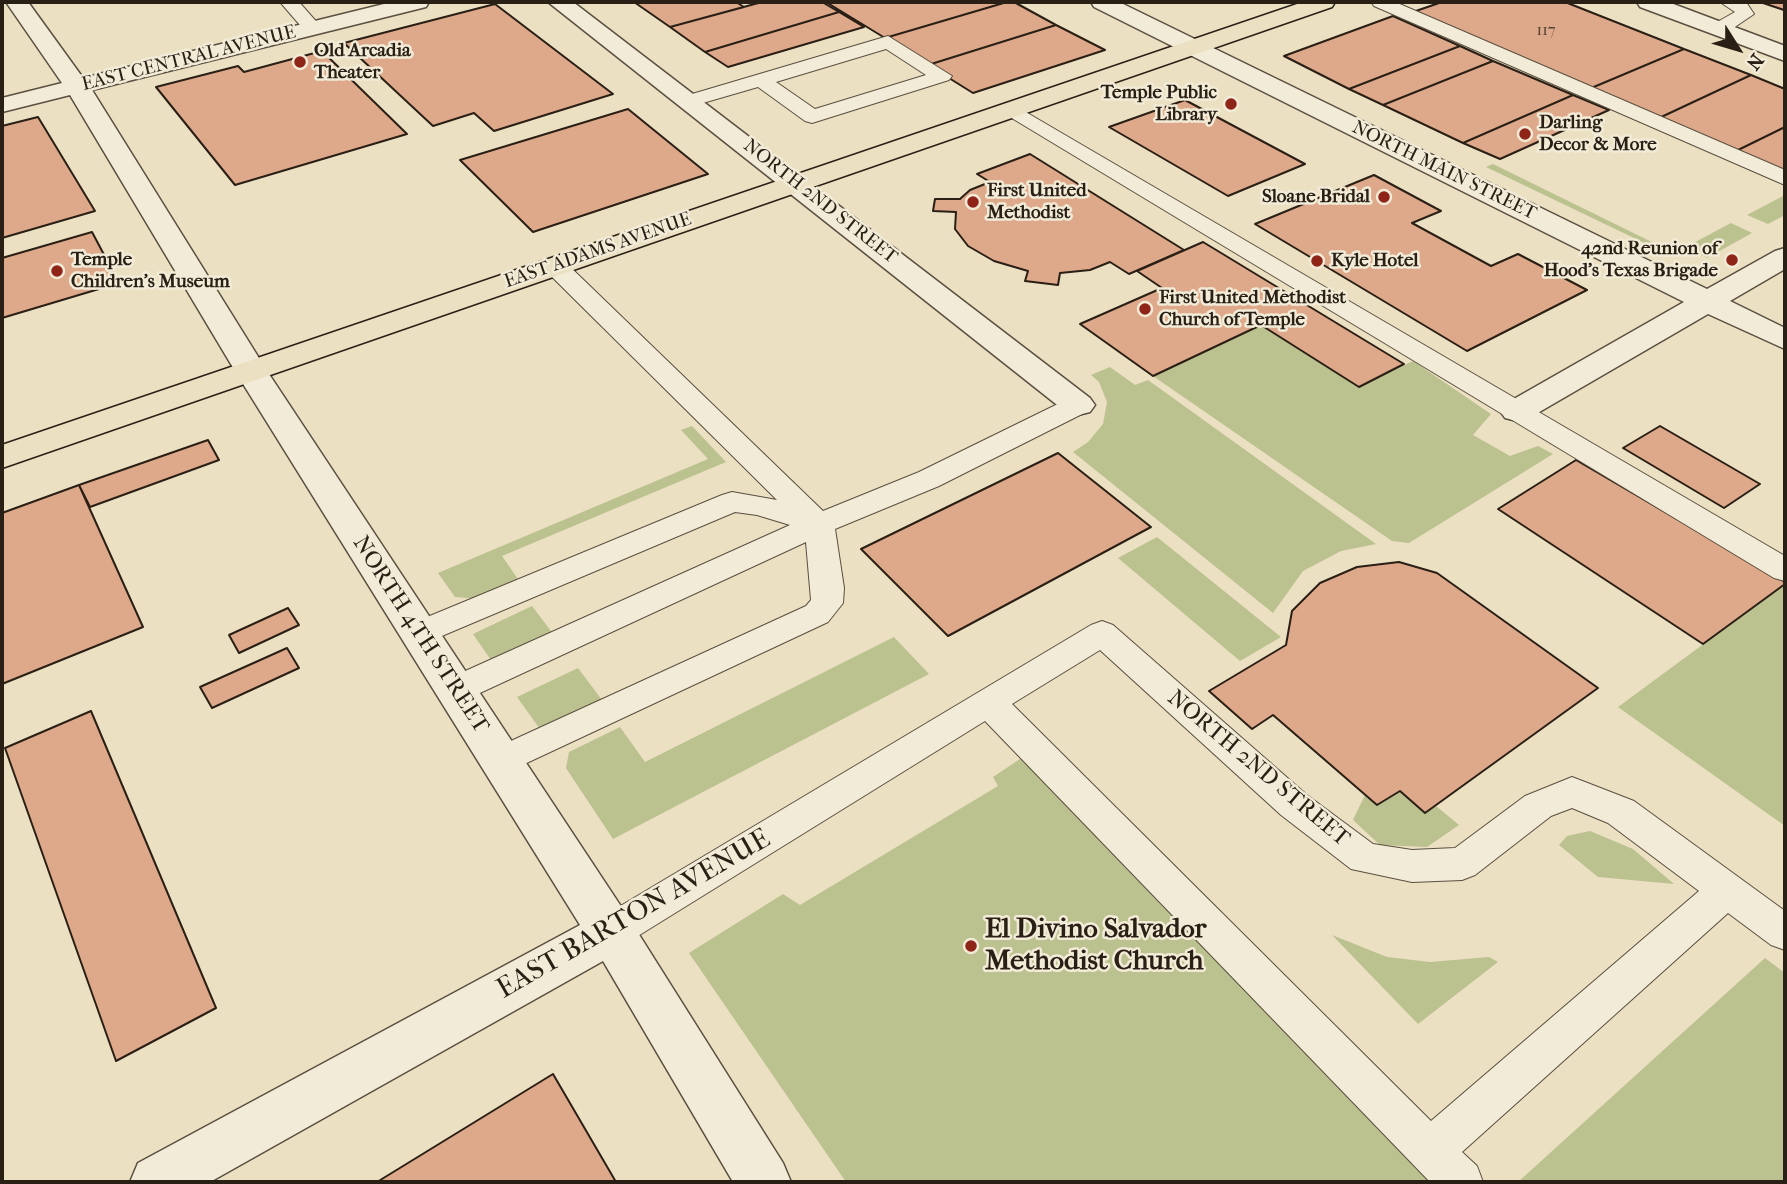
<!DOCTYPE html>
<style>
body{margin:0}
#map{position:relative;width:1787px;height:1184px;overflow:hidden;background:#ebe0c2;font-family:"IM FELL French Canon",serif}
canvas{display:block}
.frame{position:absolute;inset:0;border:4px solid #2a1f15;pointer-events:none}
.north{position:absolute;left:1703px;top:14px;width:70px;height:70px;-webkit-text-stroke:5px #f2ebd7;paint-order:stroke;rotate:127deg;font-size:19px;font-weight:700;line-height:28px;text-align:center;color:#2a1f15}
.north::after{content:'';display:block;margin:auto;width:24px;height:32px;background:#2a1f15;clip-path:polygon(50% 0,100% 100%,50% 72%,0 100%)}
</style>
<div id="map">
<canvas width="1787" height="1184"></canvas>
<div class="frame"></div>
<div class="north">N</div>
</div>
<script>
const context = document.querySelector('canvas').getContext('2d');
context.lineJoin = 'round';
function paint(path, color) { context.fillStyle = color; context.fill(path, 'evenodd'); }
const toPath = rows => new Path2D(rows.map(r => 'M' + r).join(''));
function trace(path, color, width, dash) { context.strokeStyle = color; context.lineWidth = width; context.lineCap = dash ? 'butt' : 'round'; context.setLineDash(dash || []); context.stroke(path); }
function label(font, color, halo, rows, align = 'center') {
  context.font = font + ' "IM FELL French Canon",serif'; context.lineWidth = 5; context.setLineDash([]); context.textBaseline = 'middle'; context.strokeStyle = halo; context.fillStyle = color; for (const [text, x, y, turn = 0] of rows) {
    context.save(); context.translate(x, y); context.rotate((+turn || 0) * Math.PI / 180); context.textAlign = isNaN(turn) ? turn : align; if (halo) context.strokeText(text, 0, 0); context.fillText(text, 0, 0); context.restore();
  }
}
paint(toPath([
 [1493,164,1664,248,1659,250,1486,167],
 [1785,195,1785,215,1768,224,1747,215],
 [1731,223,1752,233,1707,258,1686,247],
 [1261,325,1359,387,1413,361,1491,414,1473,435,1510,456,1538,446,1553,454,1409,543,1392,541,1153,376],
 [1110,367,1135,385,1148,380,1376,544,1341,551,1303,571,1273,613,1073,452,1088,442,1103,424,1107,402,1099,382,1091,375],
 [692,426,726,462,502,556,520,582,480,599,455,597,438,573,708,459,681,430],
 [1157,537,1281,637,1240,661,1118,558],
 [1785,584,1785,826,1618,707],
 [532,606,554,635,493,663,473,634],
 [894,637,929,674,613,839,566,768,569,752,620,727,645,762],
 [578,668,602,700,540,729,517,697],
 [1026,755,1430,1182,846,1182,689,953,783,894,800,905,998,786,993,777],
 [1400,791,1425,813,1436,806,1459,825,1427,847,1380,845,1353,820,1365,795,1377,805],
 [1590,831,1633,849,1674,884,1598,877,1559,845,1567,836],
 [1332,935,1387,957,1430,962,1489,957,1498,962,1418,1024],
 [1765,958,1785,973,1785,1182,1518,1182]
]), '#bcc190');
const building = toPath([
 [634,2,736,2,744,7,670,27,634,2],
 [762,2,822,2,839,12,705,52,670,27,762,2],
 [826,2,1007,2,885,38,826,2],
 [1007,2,1014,2,1056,25,928,65,885,38,1007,2],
 [1442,2,1565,2,1684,49,1589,89,1410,13,1442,2],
 [1760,2,1785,2,1785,10,1784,10,1760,2],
 [495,4,613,94,494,131,474,113,433,126,344,43,495,4],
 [839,12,864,27,728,67,705,52,839,12],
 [1393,16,1460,46,1349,89,1284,56,1393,16],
 [1056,25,1105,50,973,93,928,65,1056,25],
 [1460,46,1493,61,1383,105,1349,89,1460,46],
 [1684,49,1751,75,1657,119,1589,89,1684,49],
 [322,51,407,134,235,185,156,87,238,66,244,72,322,51],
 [1493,61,1573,95,1463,143,1383,105,1493,61],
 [1751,75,1785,89,1785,127,1734,152,1657,119,1751,75],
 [1573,95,1609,110,1500,159,1463,143,1573,95],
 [1185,100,1305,164,1228,196,1109,127,1185,100],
 [628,109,708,174,533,232,460,160,628,109],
 [38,117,95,211,2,238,2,126,38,117],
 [1785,127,1785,174,1734,152,1785,127],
 [1030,154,1184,250,1129,274,1110,262,1090,270,1060,273,1058,285,1025,281,1028,271,994,261,968,246,955,229,956,212,933,211,935,199,960,199,970,190,990,182,977,174,1030,154],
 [1374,175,1441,211,1412,223,1491,266,1518,254,1587,290,1467,351,1255,224,1374,175],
 [92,232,119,283,2,318,2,258,92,232],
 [1203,242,1404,364,1359,387,1261,325,1153,376,1080,324,1162,288,1137,271,1203,242],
 [1660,426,1760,484,1724,508,1623,448,1660,426],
 [208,440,219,460,90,507,79,485,208,440],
 [1058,453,1151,527,948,636,861,549,1058,453],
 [1576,460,1785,582,1785,584,1703,644,1498,509,1576,460],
 [79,485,143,627,2,684,2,513,79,485],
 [1399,562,1437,573,1598,688,1425,813,1400,791,1377,805,1273,715,1252,729,1209,691,1286,645,1292,611,1320,583,1357,567,1399,562],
 [288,608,299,625,239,653,229,635,288,608],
 [287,648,299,668,212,708,200,687,287,648],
 [91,711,216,1008,116,1061,5,748,91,711],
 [553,1074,616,1182,377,1182,553,1074]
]);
paint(building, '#dea98a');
trace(building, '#2a1f15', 2);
const lane = toPath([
 [280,2,299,2,322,28,320,32,306,32,280,2],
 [1371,2,1395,2,1785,170,1785,185,1374,6,1371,2],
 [1720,2,1746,2,1754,14,1726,33,1712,33,1710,29,1712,25,1735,12,1720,2],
 [888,36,952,76,949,80,812,123,805,121,758,87,689,107,679,101,682,97,888,36],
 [886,49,926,75,815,109,776,82,886,49],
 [1012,104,1785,556,1785,581,1774,578,1005,114,1002,110,1012,104],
 [555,259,564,261,823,511,919,472,1068,399,1078,397,1088,399,1092,405,1088,411,939,486,835,529,844,588,843,603,828,622,501,775,489,771,483,761,489,751,806,606,811,600,806,542,467,699,455,703,443,699,438,690,443,681,790,525,757,515,735,512,430,641,419,645,408,641,403,633,408,625,722,495,732,492,777,500,546,271,543,266,546,261,555,259],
 [1102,621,1113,625,1307,795,1373,844,1412,850,1455,848,1525,796,1572,777,1634,801,1785,911,1785,950,1771,945,1728,913,1462,1152,1477,1166,1483,1182,1430,1182,985,721,625,944,611,949,597,944,591,932,597,920,1091,625,1102,621],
 [1100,650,1281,815,1351,869,1412,882,1462,880,1475,875,1551,816,1572,808,1608,823,1699,891,1431,1121,1012,704,1100,650]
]);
const street = toPath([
 [6,2,28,2,83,78,392,2,429,2,426,7,92,90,267,371,628,917,783,1163,791,1182,733,1182,603,961,210,1182,130,1182,138,1163,580,925,235,371,70,95,2,112,2,98,62,83,6,2],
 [548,2,573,2,1090,398,1095,405,1090,412,1078,415,1066,412,548,2],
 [1091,2,1119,2,1707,289,1775,251,1785,248,1785,269,1730,301,1785,328,1785,349,1708,314,1529,418,1517,421,1505,418,1500,411,1505,404,1684,302,1094,7,1091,2],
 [1637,2,1668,2,1785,46,1785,61,1640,7,1637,2]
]);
const primary = toPath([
 [1303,2,1335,2,1332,7,2,468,2,445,1303,2]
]);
trace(lane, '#5a4f40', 2);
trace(street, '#5a4f40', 3);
trace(primary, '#2a1f15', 3);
paint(lane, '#f2ebd7');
paint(street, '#f2ebd7');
paint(primary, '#ebe0c2');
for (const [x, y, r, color] of [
 [300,62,7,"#8f2418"],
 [1231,104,7,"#8f2418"],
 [1525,134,7,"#8f2418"],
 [1384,197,7,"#8f2418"],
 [973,202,7,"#8f2418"],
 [1732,260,7,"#8f2418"],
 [1317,261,7,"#8f2418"],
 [57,271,7,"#8f2418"],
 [1145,309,7,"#8f2418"],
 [971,946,7,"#8f2418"]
]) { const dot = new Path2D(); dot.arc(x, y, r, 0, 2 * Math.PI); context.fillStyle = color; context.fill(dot); trace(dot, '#f2ebd7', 2.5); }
label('16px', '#574232', null, [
 ["117",1546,31]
]);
label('bold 19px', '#2a1f15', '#f2ebd7', [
 ["Old Arcadia",314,51],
 ["Theater",314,73],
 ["Temple Public",1217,93,"right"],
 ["Library",1217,115,"right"],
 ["Darling",1539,123],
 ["Decor & More",1539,145],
 ["First United",987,191],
 ["Methodist",987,213],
 ["Sloane Bridal",1370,197,"right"],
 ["42nd Reunion of",1718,249,"right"],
 ["Hood's Texas Brigade",1718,271,"right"],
 ["Temple",71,260],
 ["Children's Museum",71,282],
 ["Kyle Hotel",1331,261],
 ["First United Methodist",1159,298],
 ["Church of Temple",1159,320]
], 'left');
label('19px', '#2a1f15', '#f2ebd7', [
 ["EAST CENTRAL AVENUE",189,59,-14],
 ["NORTH MAIN STREET",1444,171,26],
 ["NORTH 2ND STREET",820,202,38],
 ["EAST ADAMS AVENUE",598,251,-19]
]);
label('23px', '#2a1f15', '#f2ebd7', [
 ["NORTH 4TH STREET",420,635,57],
 ["NORTH 2ND STREET",1258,769,40]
]);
label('28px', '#2a1f15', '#f2ebd7', [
 ["EAST BARTON AVENUE",634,915,-30]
]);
label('bold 28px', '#2a1f15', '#f2ebd7', [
 ["El Divino Salvador",985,930],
 ["Methodist Church",985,962]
], 'left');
</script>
